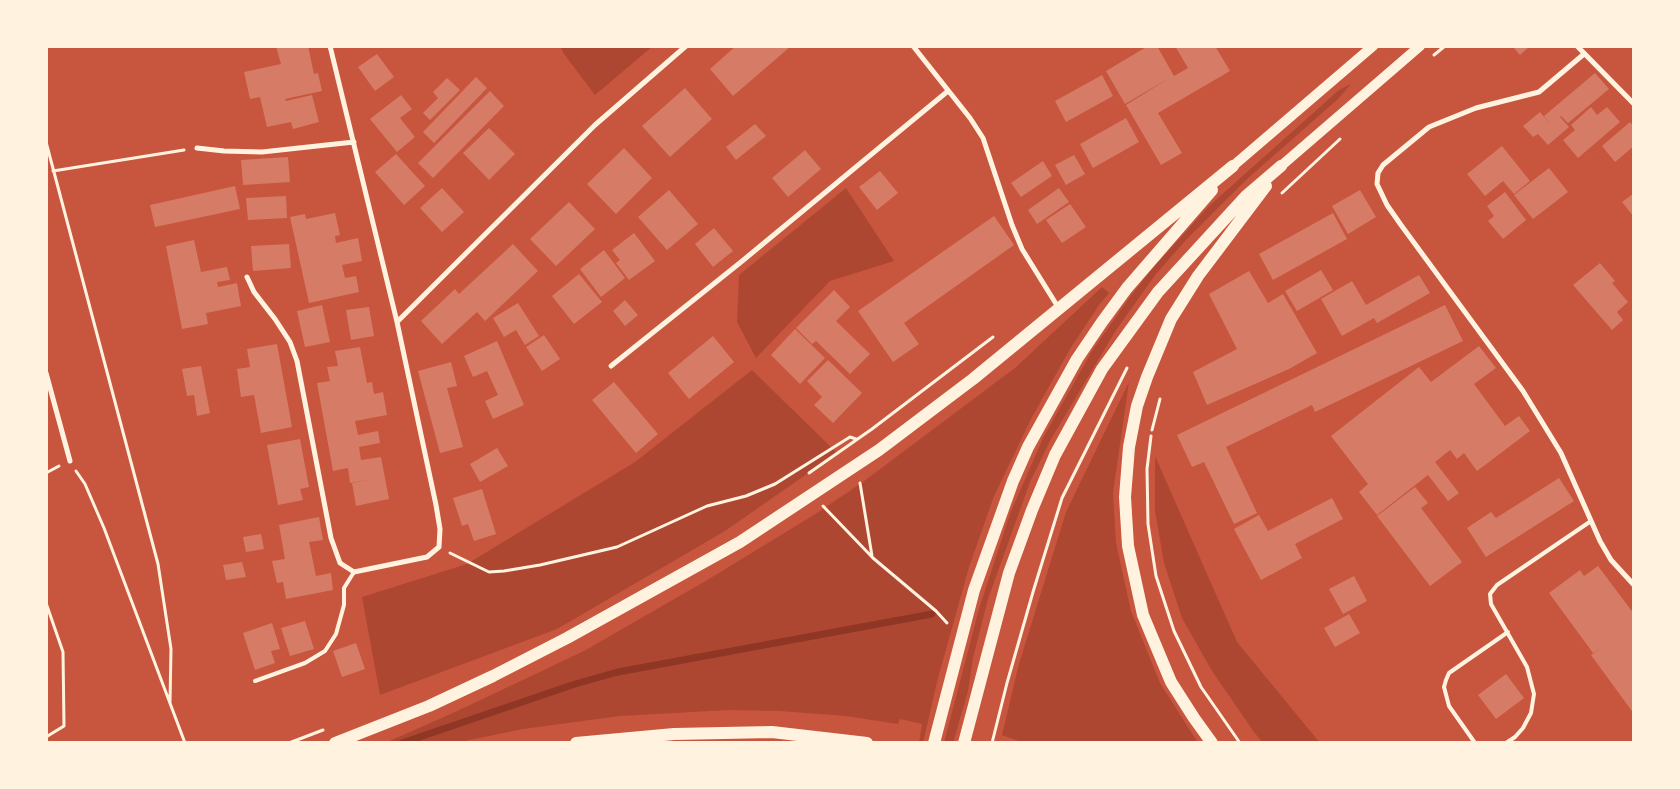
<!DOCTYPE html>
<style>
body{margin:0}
#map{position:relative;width:1680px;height:789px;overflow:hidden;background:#c8553d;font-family:"Fira Sans Condensed",sans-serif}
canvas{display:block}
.frame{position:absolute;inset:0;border:48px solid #fff3e0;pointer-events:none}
</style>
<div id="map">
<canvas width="1680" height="789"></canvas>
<div class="frame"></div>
</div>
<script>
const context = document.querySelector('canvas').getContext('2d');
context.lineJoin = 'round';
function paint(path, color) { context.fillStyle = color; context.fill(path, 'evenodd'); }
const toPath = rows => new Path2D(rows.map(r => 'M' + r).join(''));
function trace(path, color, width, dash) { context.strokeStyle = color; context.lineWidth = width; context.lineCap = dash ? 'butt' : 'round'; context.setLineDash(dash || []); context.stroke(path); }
paint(toPath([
 [560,46,653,46,595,95,564,54],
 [1351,84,1338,99,1247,179,1185,241,1156,274,1116,330,1051,439,1030,482,988,599,973,658,968,691,953,743,944,743,979,609,1010,514,1043,438,1092,351,1130,297,1152,269,1209,206,1339,90],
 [846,188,894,261,830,281,756,358,737,322,739,275],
 [1102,287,1109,293,1099,305,1070,349,1032,417,994,496,969,567,938,678,923,743,919,743,922,724,900,719,898,724,846,716,780,711,728,710,620,716,523,729,455,743,385,743,453,713,584,651,709,579,817,513,863,482,1015,368],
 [752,370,837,453,725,531,557,629,380,695,362,597,467,564,635,462],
 [1129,382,1113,493,1116,543,1131,611,1160,683,1198,743,1024,743,1002,735,1019,664,1066,512],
 [1155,456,1237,642,1320,743,1263,743,1254,732,1212,671,1182,618,1164,563,1155,511]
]), '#ae4732');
trace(toPath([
 [402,743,575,684,618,672,932,614]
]), '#8f3625', 7);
paint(toPath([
 [276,46,308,46,314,74,318,73,322,91,285,99,286,101,312,95,319,122,293,129,291,122,267,127,260,97,250,99,244,72,281,64],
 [736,46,791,46,733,96,710,69],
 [1148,46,1157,46,1174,76,1188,68,1175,46,1215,46,1230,71,1158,113,1182,153,1161,165,1126,105,1171,77,1125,104,1106,71],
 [1512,46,1530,46,1520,55],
 [377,54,394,77,375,91,358,67],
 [1595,73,1609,89,1568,123,1561,116,1560,117,1569,127,1548,145,1538,134,1533,137,1523,126,1540,112,1551,125,1544,116],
 [1102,75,1113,96,1066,122,1055,101],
 [476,77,487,88,434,143,423,132],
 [447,78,460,90,430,120,423,113,438,98,433,92],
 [685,88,712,119,670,157,642,126],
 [490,91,504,106,433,178,418,163],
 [401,95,412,109,400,118,415,137,397,152,370,119],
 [1591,107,1597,115,1607,107,1620,122,1578,158,1563,140,1575,130,1571,125],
 [1126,118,1139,142,1093,168,1080,144],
 [1630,122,1634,127,1634,146,1615,162,1602,146],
 [755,124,766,136,736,160,726,147],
 [489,128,515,154,489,180,463,153],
 [1502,146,1530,181,1514,194,1503,181,1485,196,1467,174],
 [624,148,652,178,616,214,587,184],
 [805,150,821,169,788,197,772,178],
 [396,154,425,186,404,205,375,172],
 [1074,155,1085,174,1066,185,1055,165],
 [288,157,290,182,243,185,241,160],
 [1043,161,1052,176,1021,197,1011,183],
 [1549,168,1568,192,1533,219,1514,195],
 [880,171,898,193,877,210,859,187],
 [235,186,240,209,155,227,150,205],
 [442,188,464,212,442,232,420,208],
 [1059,188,1069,202,1037,224,1028,210],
 [669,190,698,224,667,250,638,217],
 [1360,190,1376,217,1348,234,1332,206],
 [1505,192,1526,220,1503,239,1488,221,1494,216,1487,206],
 [1634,193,1634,217,1622,202],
 [286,196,287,218,248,220,246,198],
 [569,202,595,229,556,266,530,239],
 [1070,204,1086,227,1062,243,1046,220],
 [335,213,340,235,335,236,336,243,358,238,362,261,342,265,345,278,356,276,359,292,309,303,290,217,305,214,306,219],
 [1333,213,1347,239,1273,280,1259,254],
 [994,216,1014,245,904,323,919,344,893,362,858,311],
 [714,228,733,251,713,267,695,244],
 [634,233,655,261,629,280,616,263,620,260,612,250],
 [194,240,201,272,227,267,230,280,217,282,218,287,237,283,241,306,206,313,208,324,182,329,166,246],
 [289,244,291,268,253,271,251,246],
 [513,244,538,271,485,321,477,312,442,344,421,321,455,289,459,294],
 [604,250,625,278,601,297,580,269],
 [1600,263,1615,281,1612,283,1628,302,1617,312,1623,320,1612,330,1573,285],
 [1321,270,1333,290,1297,311,1285,291],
 [1249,271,1268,303,1283,294,1317,353,1289,369,1207,405,1193,372,1237,349,1209,294],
 [579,274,602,302,574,324,552,296],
 [1419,275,1430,293,1377,323,1374,318,1342,336,1321,299,1352,281,1366,305],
 [834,290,850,307,836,321,870,354,850,374,816,341,812,344,796,328],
 [625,300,638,315,625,326,613,311],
 [518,303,539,336,525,345,516,330,504,337,493,318],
 [322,305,330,342,305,347,297,311],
 [1445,305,1463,341,1315,412,1312,405,1226,447,1257,513,1234,524,1204,462,1192,467,1177,435],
 [369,307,374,336,351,340,346,310],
 [795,329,825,358,800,384,771,355],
 [544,335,560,359,542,371,526,347],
 [713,336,734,362,689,399,668,373],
 [497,341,524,405,493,419,485,401,498,395,487,371,473,377,464,356],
 [277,344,292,427,261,433,254,395,241,397,237,369,250,367,247,349],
 [1479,346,1496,368,1474,384,1505,426,1519,416,1530,431,1477,471,1464,453,1457,459,1450,450,1435,462,1459,493,1448,501,1428,475,1377,515,1359,492,1368,484,1331,436,1419,367,1431,382],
 [360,347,367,383,372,382,374,394,383,392,387,415,355,421,358,435,378,431,380,443,359,447,361,460,381,457,389,499,356,506,352,483,372,479,350,483,348,468,333,471,317,383,330,381,327,367,338,366,335,351],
 [828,360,862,393,833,423,814,405,822,397,807,381],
 [451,362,457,386,447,388,463,447,440,453,418,371],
 [201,366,210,413,197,416,194,395,187,396,182,369],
 [614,382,658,434,636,453,592,400],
 [300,439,309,487,300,489,303,500,278,505,267,445],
 [497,448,508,466,480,482,470,464],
 [1559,478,1574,501,1486,557,1467,528,1491,512,1496,518],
 [1415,487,1428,503,1421,508,1462,562,1430,586,1377,516],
 [482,489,496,534,474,541,468,524,462,526,453,498],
 [1332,498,1343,519,1295,544,1302,558,1261,580,1234,529,1259,515,1268,531],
 [319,517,323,540,309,542,316,576,331,573,333,590,286,599,283,582,277,583,272,561,285,559,279,525],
 [261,534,264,549,246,552,243,537],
 [242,562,246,577,226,580,223,565],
 [1598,566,1634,614,1634,714,1591,655,1601,648,1593,653,1549,593,1580,570,1584,576],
 [1354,576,1367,601,1343,614,1329,589],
 [1349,614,1360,633,1335,647,1324,628],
 [305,621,314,649,290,656,281,628],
 [272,623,280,649,271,651,275,663,255,670,243,633],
 [356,643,365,669,342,677,333,651],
 [1506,674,1524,698,1496,719,1478,695]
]), '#d67c66');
trace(toPath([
 [1434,55,1445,46],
 [46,142,158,564,171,649,170,702],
 [53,171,184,150],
 [1282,193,1340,139],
 [1152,430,1160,399],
 [1151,436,1147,469,1148,524,1156,576,1174,631,1201,687,1240,743],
 [76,471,85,484,104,528,185,743],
 [46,473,59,466],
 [809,473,872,429,993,337],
 [860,483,872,556],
 [823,506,873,558,936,611,947,623],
 [450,553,489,572,504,571,540,565,617,547,707,506,746,496,775,484,850,437,856,439],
 [46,603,63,652,64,726,46,737],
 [289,743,323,730],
 [992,743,1007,683,1033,592,1062,498,1127,368]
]), '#fff3e0', 3);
trace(toPath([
 [255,681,305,663,325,651,336,634,344,605,344,588,354,572],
 [1475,743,1449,706,1444,687,1446,680,1449,673,1508,632],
 [1506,743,1515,737,1523,728,1531,713,1534,694,1527,667,1491,604,1490,594,1497,585,1591,521]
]), '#fff3e0', 4);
trace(toPath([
 [913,46,970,118,983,138,1012,225,1022,249,1058,307],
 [1577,46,1634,104],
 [1584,54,1539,92,1476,108,1429,127,1383,165,1378,173,1377,184,1387,205,1401,225,1523,391,1561,453,1600,541,1611,560,1634,585],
 [197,148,224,151,262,152,354,142],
 [247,277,254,292,275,319,290,342,297,361,331,538,340,563,354,572,427,557,439,547,440,529,436,505,397,322,330,46],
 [397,322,595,125,686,46],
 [611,366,741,262,948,91],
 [46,373,70,461]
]), '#fff3e0', 5);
trace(toPath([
 [1233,166,1373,46],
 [1281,166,1420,46]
]), '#fff3e0', 10);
trace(toPath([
 [335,743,429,706,493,676,567,638,740,542,879,450,973,379,1233,166],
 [576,743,674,734,772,732,867,743],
 [934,743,974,590,1013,481,1028,447,1077,359,1102,322,1127,288,1212,190],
 [964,743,1009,573,1032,510,1055,455,1102,369,1158,292,1246,196,1281,166],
 [1212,743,1194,718,1171,682,1143,615,1128,546,1125,497,1129,447,1137,406,1147,377,1171,319,1198,276,1266,186]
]), '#fff3e0', 12);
</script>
